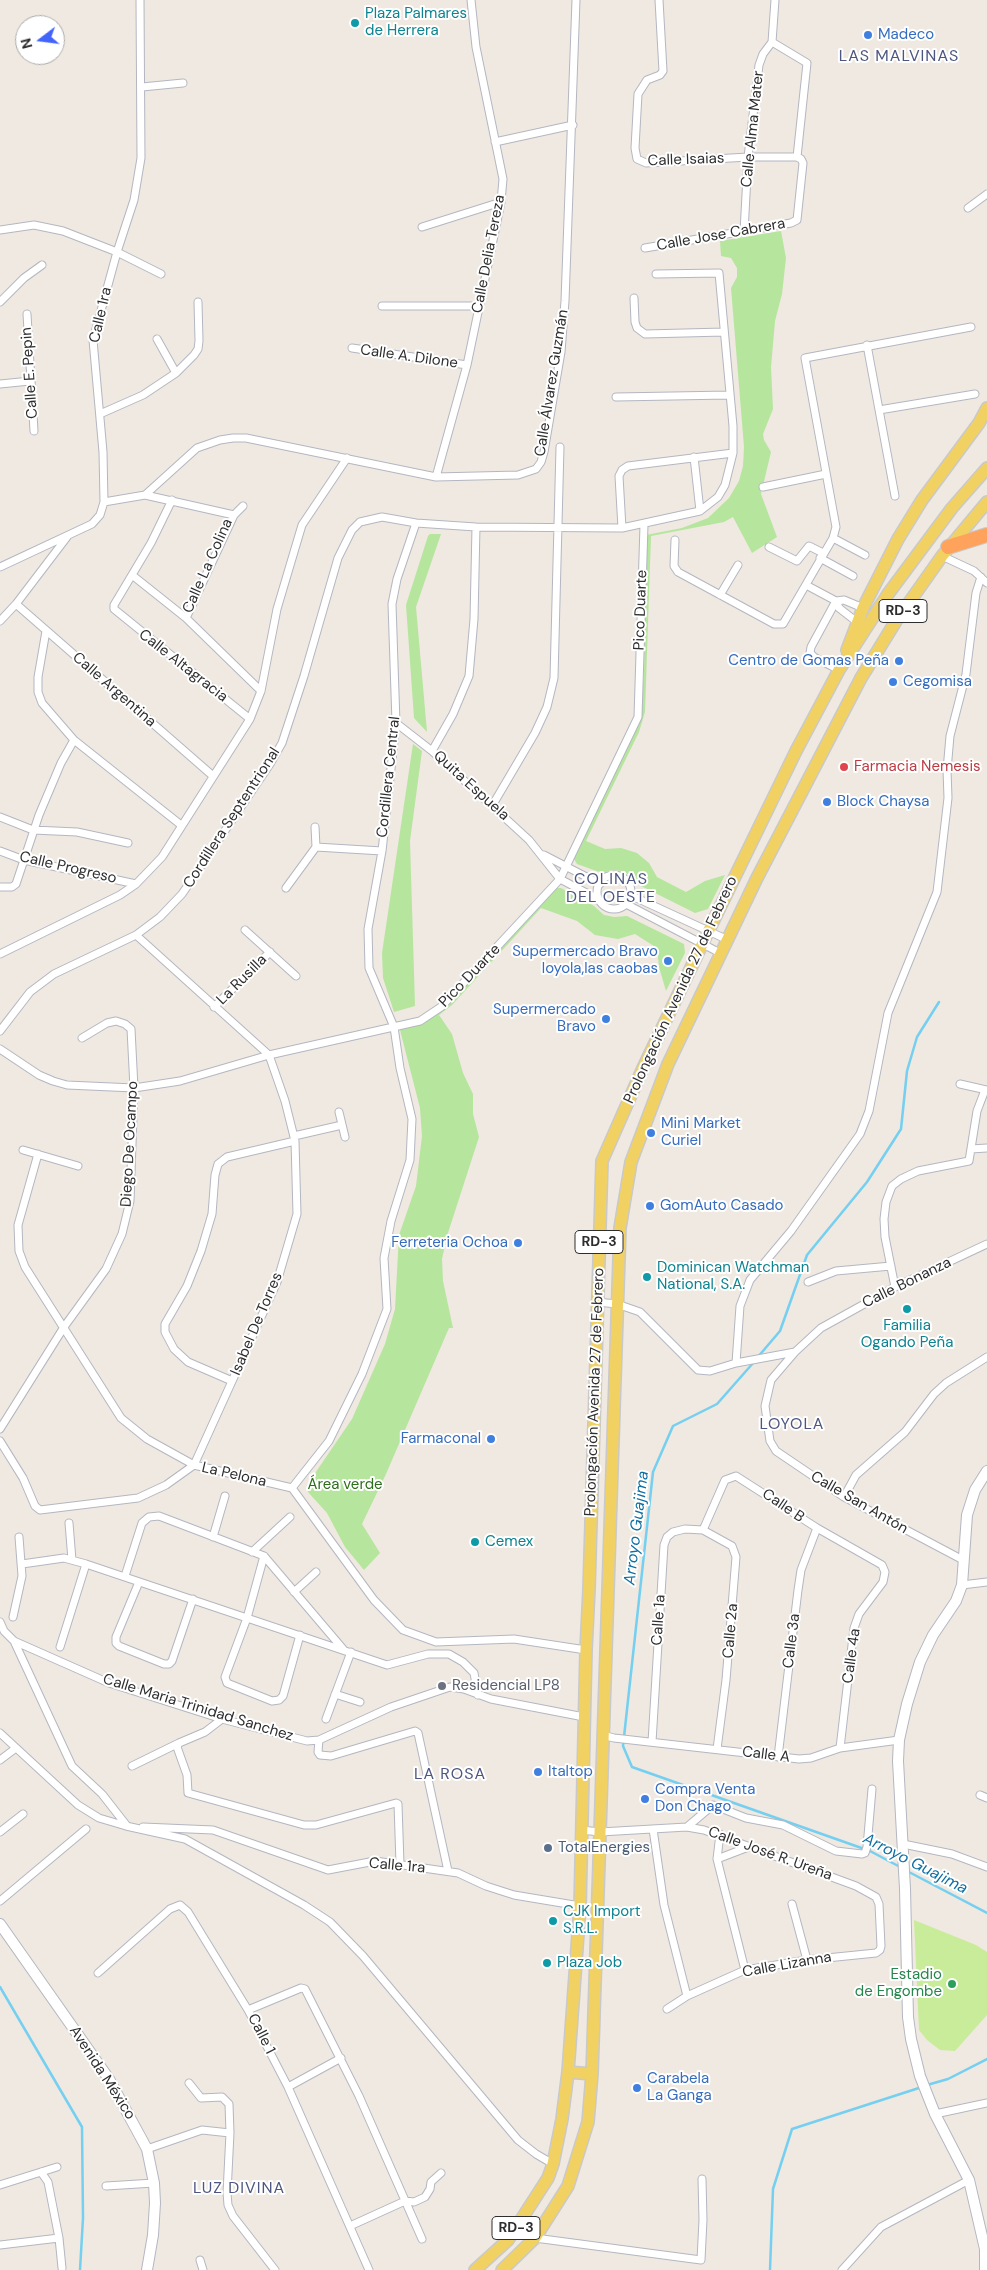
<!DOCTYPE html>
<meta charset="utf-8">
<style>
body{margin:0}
#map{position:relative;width:987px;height:2270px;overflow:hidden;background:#efe9e1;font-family:"DM Sans",sans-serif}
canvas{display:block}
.north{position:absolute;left:15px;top:15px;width:50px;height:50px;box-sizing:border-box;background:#fff;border:1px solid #ababab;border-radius:50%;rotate:255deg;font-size:14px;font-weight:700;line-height:20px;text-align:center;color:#2e2e2e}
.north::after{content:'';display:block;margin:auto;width:18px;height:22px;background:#4264fb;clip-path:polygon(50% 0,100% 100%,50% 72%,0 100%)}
</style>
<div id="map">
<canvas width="987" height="2270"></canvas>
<div class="north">N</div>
</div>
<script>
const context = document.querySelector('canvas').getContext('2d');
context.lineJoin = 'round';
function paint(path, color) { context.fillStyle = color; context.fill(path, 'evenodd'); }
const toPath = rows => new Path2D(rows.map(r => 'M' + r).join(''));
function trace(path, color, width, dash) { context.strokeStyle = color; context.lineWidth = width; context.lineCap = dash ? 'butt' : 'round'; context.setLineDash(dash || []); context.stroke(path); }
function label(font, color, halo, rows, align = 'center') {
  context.font = font + ' "DM Sans",sans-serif'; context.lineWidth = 4; context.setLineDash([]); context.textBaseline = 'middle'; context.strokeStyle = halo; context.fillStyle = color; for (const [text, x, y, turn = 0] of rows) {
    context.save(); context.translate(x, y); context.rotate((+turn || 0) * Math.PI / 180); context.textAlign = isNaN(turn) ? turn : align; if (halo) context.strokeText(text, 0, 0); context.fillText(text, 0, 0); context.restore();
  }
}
paint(toPath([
 [781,231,786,258,782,294,775,321,771,367,773,409,763,434,764,440,771,452,761,494,777,537,752,553,733,517,724,522,651,536,645,712,639,732,586,841,605,849,621,848,637,853,649,863,657,877,686,892,705,881,725,875,708,909,695,913,637,884,631,876,623,871,612,870,602,873,577,864,574,859,641,706,644,676,646,535,682,528,708,518,729,498,739,481,743,466,744,447,731,288,737,277,737,268,731,258,721,256,720,241],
 [430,534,441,534,416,607,427,732,414,718,406,605,428,536],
 [413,744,422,751,410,841,415,1006,394,1012,383,978,382,953],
 [556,888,561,888,594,906,604,915,614,917,627,916,684,944,685,953,666,991,659,967,657,948,635,934,618,939,595,935,577,921,541,908,452,1005,439,1015,452,1034,463,1073,473,1094,473,1114,479,1137,447,1236,442,1259,443,1281,453,1328,449,1328,386,1474,362,1524,380,1553,364,1570,345,1547,327,1513,308,1492,307,1485,352,1419,385,1344,395,1309,399,1235,416,1186,422,1136,420,1108,400,1030,430,1017]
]), '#b6e59e');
paint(toPath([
 [914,1920,976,1945,987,1952,987,2015,955,2051,940,2050,927,2040,919,2030]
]), '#c9ec9a');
trace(toPath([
 [757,1358,780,1331,807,1255,867,1182,901,1129,907,1071,917,1037,939,1002],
 [754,1362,717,1404,673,1426,653,1472,623,1746,632,1767,870,1851,902,1868],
 [907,1871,987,1913],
 [0,1987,82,2127,83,2218,80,2270],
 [927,2085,948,2079,987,2059],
 [770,2270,773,2189,792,2129,922,2087]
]), '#75cff0', 2.5);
const street = toPath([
 [659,0,663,71,660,75,647,80,638,94,635,148,637,159,646,163,748,157,797,157],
 [142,87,183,83],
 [495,142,573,125],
 [968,208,987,194],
 [422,227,501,202],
 [0,230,34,225,63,231,117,252,161,274],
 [744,232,748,157,759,65,763,54,772,42,775,0],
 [645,248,791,223,797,220,803,163,801,159,797,157,807,63,772,42],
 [634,298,635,322,637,328,645,334,724,332],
 [0,302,24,278,42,265],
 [382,306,479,306],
 [27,314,34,431],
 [157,339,176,373],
 [867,345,895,496],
 [352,348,467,365],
 [0,384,30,381],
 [616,397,729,395],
 [879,410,975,394],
 [100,414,143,395,176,373,194,355,198,349,199,341,198,302],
 [694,457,700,511],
 [436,477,467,365,501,202,503,179,476,47,471,0],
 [763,487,826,474],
 [145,495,197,448,220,440,233,438,246,438,436,477,518,475,536,469,541,462,544,452,561,352,565,301,576,0],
 [172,500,151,543,114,605,114,609,250,719],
 [104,502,145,495,234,515,186,618],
 [234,515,243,506],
 [622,528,619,476,622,470,628,466,733,453],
 [833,538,865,555],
 [675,540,674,566,678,572,774,624,783,624,833,538,836,527,805,358,971,327],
 [769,547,797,561,809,546,823,553],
 [942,556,974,571,987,583],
 [820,558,853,576],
 [0,567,92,524,100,515,104,502,103,452,93,340,117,252,134,200,141,158,140,0],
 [132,575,186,618,261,691],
 [806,585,836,601,839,608,857,622],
 [720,595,738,565],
 [16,604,213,776],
 [0,621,16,604,67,537],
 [46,631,38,677,38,692,42,703,74,740,181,825],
 [839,670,814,657,810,653,811,647,836,601,844,600,863,608],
 [396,723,432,751,529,840,560,879,598,899],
 [432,751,453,714,469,676,474,619,476,527],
 [492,806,535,733,547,707,554,678,560,447],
 [0,817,33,830,77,832,128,843],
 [316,847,382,851],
 [0,851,24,860,136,884],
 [544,855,600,884],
 '597 892a17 17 0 1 1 34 0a17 17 0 1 1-34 0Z',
 [0,887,12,887,16,884,39,815,61,763,74,740],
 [286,888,316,847,315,827],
 [630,895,728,940],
 [626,904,722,954],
 [245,930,296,976],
 [0,954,120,895,136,884,162,857,250,719,261,691,277,609,302,525,347,458],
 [214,1007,270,952],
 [0,1031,30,992,54,974,136,935,160,917,182,894,270,764,282,743,304,676,338,558,352,530,360,522,382,517,416,523,476,527,622,528,700,511,718,497,725,485,733,453,733,426,719,273,656,274],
 [0,1049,39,1075,53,1081,67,1085,134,1088,180,1081,269,1055,420,1021,441,1007,560,879,638,717,644,525],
 [960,1084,987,1090],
 [339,1112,345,1137],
 [294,1136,342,1125],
 [971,1149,987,1148],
 [23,1150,78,1166],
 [38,1154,18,1225,19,1251,25,1267,121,1418,147,1439,194,1465,292,1488,374,1600,403,1630,436,1642,514,1639,586,1650],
 [808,1282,836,1271,891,1266],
 [895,1287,885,1237,884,1219,886,1202,892,1186,901,1179,918,1171,969,1161,977,1111,985,1090],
 [597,1302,617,1304,640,1312,698,1370,710,1371,736,1363,795,1352],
 [736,1363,740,1306,750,1280,791,1231,860,1134,869,1111,888,1013,937,892,948,798,947,770,950,736,966,674,976,593,981,577],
 [232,1381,188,1362,174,1349,165,1332,165,1324,187,1286,201,1251,212,1214,215,1175,218,1164,227,1157,295,1141],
 [0,1429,64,1327,106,1269,122,1234,130,1201,134,1088,131,1029,125,1024,116,1021,107,1023,82,1038],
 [0,1441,23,1478,35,1506,40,1510,138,1498,166,1485,194,1465,277,1282,297,1214,295,1141,285,1101,269,1055,136,935],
 [292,1488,329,1441,362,1374,387,1309,384,1258,391,1221,410,1160,412,1119,400,1068,394,1027,369,968,368,929,382,851,396,723,392,604,397,579,416,523],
 [844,1497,856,1475,905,1432,934,1394,946,1383,987,1357],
 [69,1523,72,1560],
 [703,1530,725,1480,736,1476,817,1528,882,1565,885,1572,883,1582,859,1614,854,1628,840,1748],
 [213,1537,225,1496],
 [252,1552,290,1517],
 [264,1556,247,1618,225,1677,227,1683,272,1701,279,1700,283,1696,300,1635],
 [963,1560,844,1497,776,1451,770,1441,765,1406,771,1380,795,1352,821,1328,895,1287,987,1244],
 [22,1564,64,1558,86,1564,387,1665,428,1654,449,1654,463,1662,474,1673,478,1695],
 [125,1576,142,1523,149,1517,159,1516,264,1556,343,1649],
 [139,1582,116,1637,116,1643,119,1646,164,1664,169,1664,172,1661,193,1599],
 [962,1585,987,1582],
 [294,1592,316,1572],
 [13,1617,22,1576,19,1537],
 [0,1622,4,1631,14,1641,109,1683,222,1719,307,1741,319,1740,391,1707,450,1687,464,1689,491,1699,584,1717],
 [14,1641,72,1766,102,1794,127,1826],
 [60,1647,86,1564],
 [335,1694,360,1702],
 [222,1719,205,1732,179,1743,177,1747,187,1775,188,1793,304,1825,316,1825,396,1803,398,1804,400,1864],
 [326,1719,351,1652],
 [0,1733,78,1805,99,1818,126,1826,185,1839,304,1905,330,1922,363,1956,518,2140,536,2154,553,2164],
 [602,1735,614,1738,799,1759,811,1758,840,1748,899,1740],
 [319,1740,318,1752,320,1755,331,1756,415,1731,418,1733,448,1871],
 [652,1742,664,1545,667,1537,673,1532,685,1529,703,1530,732,1546,736,1557,726,1680,717,1749],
 [778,1757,798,1590,801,1570,817,1528],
 [0,1760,16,1748],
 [132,1766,179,1743],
 [980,1795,987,1798],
 [143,1827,213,1830,328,1870,375,1861,458,1873,486,1886,514,1895,580,1906],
 [687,1827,713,1805,746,1818,783,1825,836,1851,862,1854,865,1853,867,1847,872,1789],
 [653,1829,664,1905,687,1996],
 [581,1830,600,1832,687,1827,704,1830,856,1886,876,1897,879,1904,881,1946,880,1950,876,1953,807,1960,745,1970,687,1996,667,2009],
 [0,1832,23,1814],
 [720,1834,717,1859,745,1970],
 [903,1844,952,1854,987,1867],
 [717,1859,751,1846],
 [0,1901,86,1829],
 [792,1904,807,1960],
 [98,1973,170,1909,180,1905,188,1912,248,2010,288,2087,369,2270],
 [248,2010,301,1988,305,1989,359,2096,422,2239],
 [189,2083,201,2098,222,2097,229,2104,230,2133,227,2193,228,2205,233,2216,275,2270],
 [288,2087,341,2058],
 [935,2114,987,2103],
 [147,2149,202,2130,230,2133],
 [41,2172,48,2182,59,2238,62,2268],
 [0,2185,57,2167],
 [106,2186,154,2183],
 [350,2226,405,2201,414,2202,425,2197,430,2189,431,2182,441,2173],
 [535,2238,701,2260,703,2220,702,2179],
 [0,2245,59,2238],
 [200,2260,203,2270],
 [842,2270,881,2227,969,2180]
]);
const secondary = toPath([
 [0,1924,109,2079,147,2149,154,2183,155,2203,153,2235,147,2270],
 [985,2270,985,2249,969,2180,935,2114,920,2076,911,2039,908,2017,905,1889,898,1761,899,1740,907,1704,920,1662,933,1635,956,1601,962,1585,967,1515,975,1490,987,1471]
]);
const primary = toPath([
 [847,650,863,608,898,539,922,500,979,423,987,408],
 [568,2072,592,2074],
 [475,2270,508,2240,548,2178,553,2164,562,2119,568,2072,580,1906,586,1650,589,1589,602,1161,643,1068,709,930,796,751,839,670,888,594,952,508,987,468],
 [502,2270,535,2238,568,2186,588,2122,592,2074,620,1228,631,1162,668,1064,757,878,861,678,896,621,942,556,987,502]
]);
const highway = toPath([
 [948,547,987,535]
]);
trace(street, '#b4b7c1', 9);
trace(secondary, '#b4b7c1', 12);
trace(primary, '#c9c9c9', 14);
trace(highway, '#c9c9c9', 16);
trace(street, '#fff', 7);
trace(secondary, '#fff', 10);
trace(primary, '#f2d163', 11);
trace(highway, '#ffa35c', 14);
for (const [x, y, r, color] of [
 [355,23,5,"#0f9aa8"],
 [868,35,5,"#3f7fe0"],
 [899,661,5,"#3f7fe0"],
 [893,682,5,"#3f7fe0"],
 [844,767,5,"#e0444e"],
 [827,802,5,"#3f7fe0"],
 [668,961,5,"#3f7fe0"],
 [606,1019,5,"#3f7fe0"],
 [651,1133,5,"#3f7fe0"],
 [650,1206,5,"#3f7fe0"],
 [518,1243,5,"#3f7fe0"],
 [647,1277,5,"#0f9aa8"],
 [907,1309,5,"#0f9aa8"],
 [491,1439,5,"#3f7fe0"],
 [475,1542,5,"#0f9aa8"],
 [442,1686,5,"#6b7280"],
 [538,1772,5,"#3f7fe0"],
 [645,1799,5,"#3f7fe0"],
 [548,1848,5,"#5c6f8a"],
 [553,1921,5,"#0f9aa8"],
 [547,1963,5,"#0f9aa8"],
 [952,1984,5,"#2e9e5b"],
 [637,2088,5,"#3f7fe0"]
]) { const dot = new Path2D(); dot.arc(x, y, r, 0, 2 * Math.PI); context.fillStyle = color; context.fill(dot); trace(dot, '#fff', 2); }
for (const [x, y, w] of [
 [903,611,48],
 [599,1242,48],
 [516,2228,48]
]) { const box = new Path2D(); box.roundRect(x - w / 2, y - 11.5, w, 23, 4); context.fillStyle = '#fff'; context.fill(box); trace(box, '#2e2e2e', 1); }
label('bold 14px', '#2e2e2e', null, [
 ["RD-3",903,611],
 ["RD-3",599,1242],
 ["RD-3",516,2228]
]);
label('15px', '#0d838f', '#fff', [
 ["Plaza Palmares",365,14],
 ["de Herrera",365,31],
 ["Dominican Watchman",657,1268],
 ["National, S.A.",657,1285],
 ["Familia",907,1326,"center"],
 ["Ogando Peña",907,1343,"center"],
 ["Cemex",485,1542],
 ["CJK Import",563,1912],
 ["S.R.L.",563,1929],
 ["Plaza Job",557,1963]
], 'left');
label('15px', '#366cbe', '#fff', [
 ["Madeco",878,35],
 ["Centro de Gomas Peña",889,661,"right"],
 ["Cegomisa",903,682],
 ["Block Chaysa",837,802],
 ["Supermercado Bravo",658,952,"right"],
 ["loyola,las caobas",658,969,"right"],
 ["Supermercado",596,1010,"right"],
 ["Bravo",596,1027,"right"],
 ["Mini Market",661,1124],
 ["Curiel",661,1141],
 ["GomAuto Casado",660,1206],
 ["Ferreteria Ochoa",508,1243,"right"],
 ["Farmaconal",481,1439,"right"],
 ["Italtop",548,1772],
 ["Compra Venta",655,1790],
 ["Don Chago",655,1807],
 ["Carabela",647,2079],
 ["La Ganga",647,2096]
], 'left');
label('15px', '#2e2e2e', '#fff', [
 ["Calle Alma Mater",753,129,-84],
 ["Calle Isaias",686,160,-2],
 ["Calle Jose Cabrera",721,235,-10],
 ["Calle Delia Tereza",489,254,-79],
 ["Calle 1ra",101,315,-77],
 ["Calle A. Dilone",409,357,8],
 ["Calle E. Pepin",30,373,-94],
 ["Calle Álvarez Guzmán",552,383,-81],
 ["Calle La Colina",208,566,-66],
 ["Pico Duarte",641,610,-88],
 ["Calle Altagracia",183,666,38],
 ["Calle Argentina",114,690,41],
 ["Cordillera Central",389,777,-84],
 ["Quita Espuela",471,786,42],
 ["Cordillera Septentrional",232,818,-57],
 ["Calle Progreso",68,868,13],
 ["Pico Duarte",470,976,-46],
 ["La Rusilla",242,980,-45],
 ["Prolongación Avenida 27 de Febrero",681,990,-65],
 ["Diego De Ocampo",130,1144,-87],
 ["Calle Bonanza",907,1283,-26],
 ["Isabel De Torres",257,1324,-67],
 ["Prolongación Avenida 27 de Febrero",595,1392,-88],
 ["La Pelona",234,1475,13],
 ["Calle San Antón",859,1503,30],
 ["Calle B",783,1506,34],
 ["Calle 1a",659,1620,-86],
 ["Calle 2a",731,1631,-85],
 ["Calle 3a",792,1641,-83],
 ["Calle 4a",852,1656,-82],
 ["Calle Maria Trinidad Sanchez",198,1708,17],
 ["Calle A",766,1755,7],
 ["Calle José R. Ureña",770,1854,20],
 ["Calle 1ra",397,1866,5],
 ["Calle Lizanna",787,1965,-10],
 ["Calle 1",261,2034,63],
 ["Avenida México",102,2073,57]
]);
label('15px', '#be3a42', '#fff', [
 ["Farmacia Nemesis",854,767]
], 'left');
label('15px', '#2c6e1b', '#fff', [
 ["Área verde",345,1485]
]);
label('15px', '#5b616d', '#fff', [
 ["Residencial LP8",452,1686]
], 'left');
label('15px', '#4e5e75', '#fff', [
 ["TotalEnergies",558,1848]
], 'left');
label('15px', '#27864d', '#fff', [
 ["Estadio",942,1975],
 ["de Engombe",942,1992]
], 'right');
context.letterSpacing = '1px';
label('16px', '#4d5680', '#fff', [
 ["LAS MALVINAS",899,57],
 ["COLINAS",611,880],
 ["DEL OESTE",611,898],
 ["LOYOLA",792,1425],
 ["LA ROSA",450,1775],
 ["LUZ DIVINA",239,2189]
]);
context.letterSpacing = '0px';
label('italic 16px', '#0d6fa3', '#fff', [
 ["Arroyo Guajima",637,1528,-83],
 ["Arroyo Guajima",915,1864,27]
]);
</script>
